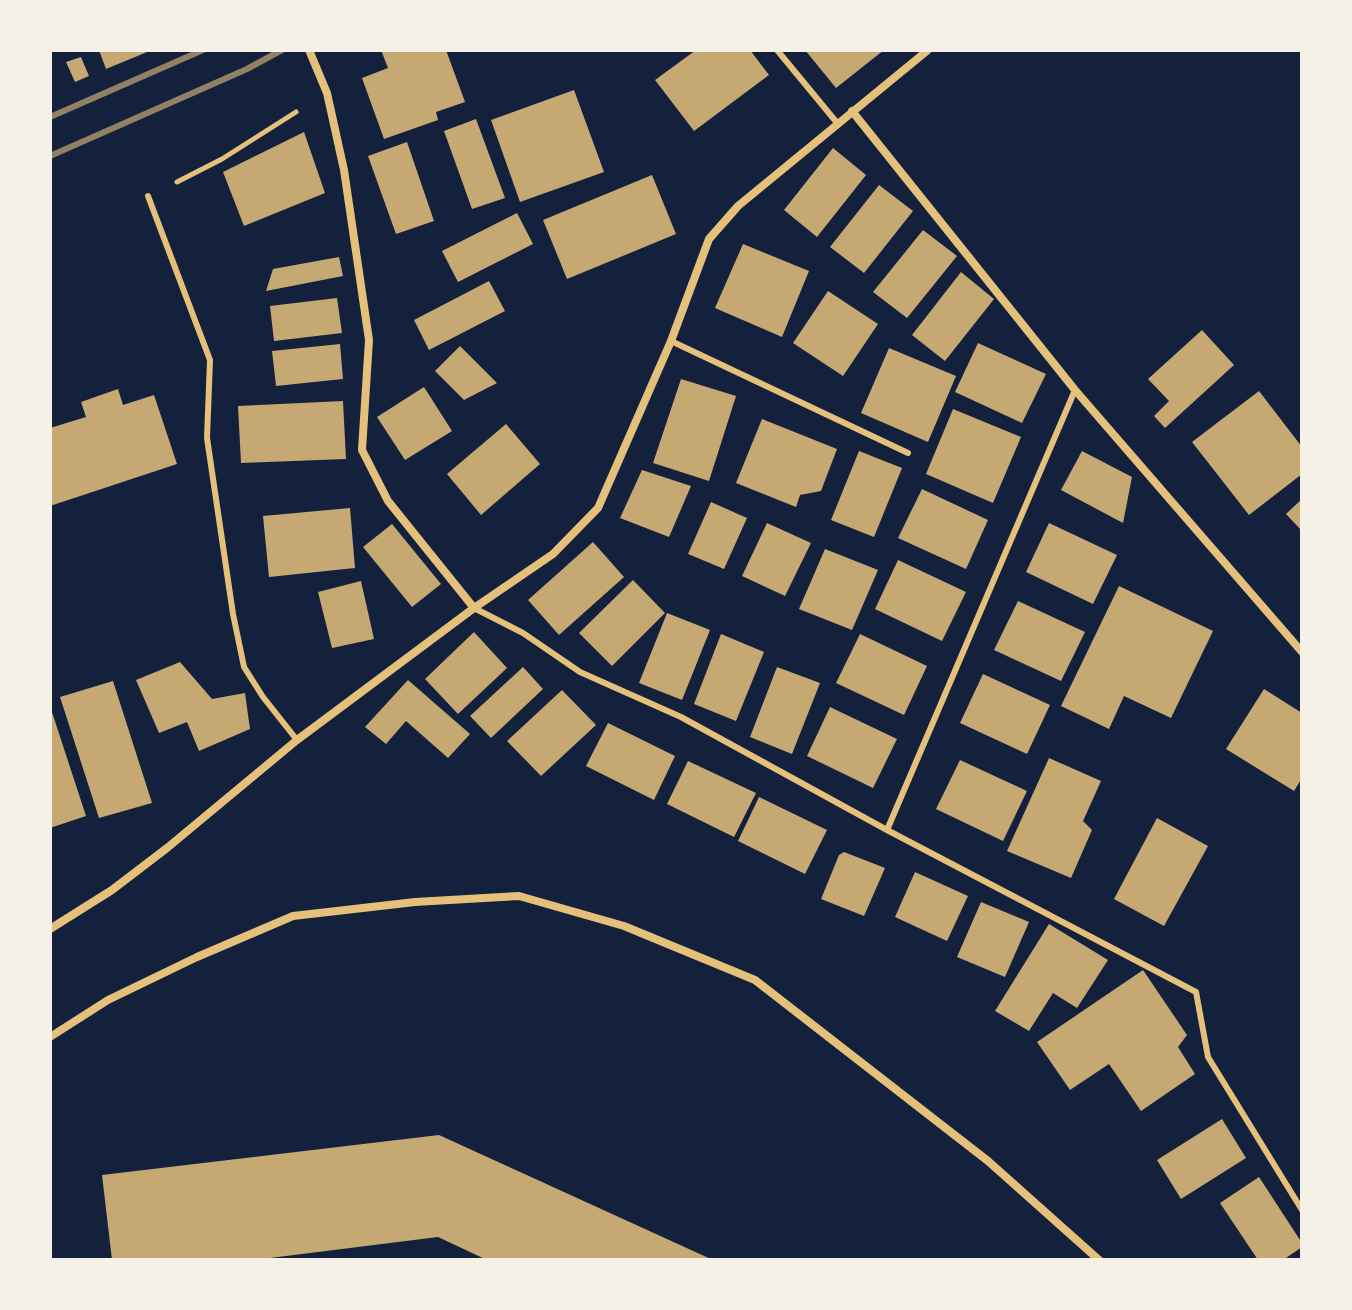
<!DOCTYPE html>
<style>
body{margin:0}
#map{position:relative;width:1352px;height:1310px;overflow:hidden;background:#14213d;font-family:"Public Sans",sans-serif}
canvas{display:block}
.frame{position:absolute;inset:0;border:52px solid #f6f1e7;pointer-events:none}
</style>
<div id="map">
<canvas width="1352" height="1310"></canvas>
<div class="frame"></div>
</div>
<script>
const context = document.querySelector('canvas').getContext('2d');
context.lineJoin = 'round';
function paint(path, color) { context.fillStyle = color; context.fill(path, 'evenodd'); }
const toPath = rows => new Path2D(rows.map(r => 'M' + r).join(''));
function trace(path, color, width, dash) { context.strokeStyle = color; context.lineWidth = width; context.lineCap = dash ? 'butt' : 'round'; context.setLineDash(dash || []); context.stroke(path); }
paint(toPath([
 [99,50,152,50,106,69],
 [381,50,446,50,465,102,436,112,438,120,384,139,362,78,388,68],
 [696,50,750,50,769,75,694,131,655,80],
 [805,50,884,50,836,88],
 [81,57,89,76,75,82,66,62],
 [574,90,604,172,520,202,491,120],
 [476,119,505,198,472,209,444,131],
 [304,132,325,193,244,226,223,172],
 [407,142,434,221,396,234,368,156],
 [833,148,866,175,817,237,784,210],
 [652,175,676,234,567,279,543,220],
 [879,185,913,211,864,273,830,247],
 [517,213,533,244,458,282,442,251],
 [923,230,957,256,907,318,873,292],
 [743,244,809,271,782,337,715,308],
 [339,257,343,276,266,291,273,269],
 [961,272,994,299,945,361,912,335],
 [489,281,505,311,429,350,414,320],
 [828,291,878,324,843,376,793,343],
 [337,298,342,333,274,341,270,306],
 [1202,330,1234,365,1165,428,1154,416,1169,401,1148,379],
 [978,343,1046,374,1022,423,955,392],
 [340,344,343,379,276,386,272,351],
 [460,346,497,383,464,400,435,371],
 [889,348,956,376,928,442,861,413],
 [681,379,736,396,709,481,653,463],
 [424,387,452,431,405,460,377,417],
 [118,389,123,405,154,395,177,464,50,506,50,428,86,417,81,402],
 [1259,391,1302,447,1302,474,1249,515,1192,442],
 [343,401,346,459,241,463,238,406],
 [953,409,1021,437,993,503,926,474],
 [762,419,837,449,821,491,800,495,796,507,736,483],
 [506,424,540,464,481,515,447,474],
 [859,451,902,468,874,537,831,520],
 [1082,451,1132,477,1123,523,1061,490],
 [642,470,691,486,669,537,620,518],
 [922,489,988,520,966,569,898,538],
 [1302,499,1302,531,1286,514],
 [711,502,747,518,724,569,688,554],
 [350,508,355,568,269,577,263,516],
 [767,523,811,543,785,596,742,576],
 [1049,523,1117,555,1093,604,1026,572],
 [392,524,441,584,412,607,363,547],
 [593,542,624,577,559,635,528,600],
 [825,549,878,570,852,630,799,609],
 [898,560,966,592,942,641,875,609],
 [633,580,665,613,612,666,579,633],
 [361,581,374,639,332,648,318,592],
 [1119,586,1213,631,1171,718,1124,696,1109,729,1061,706],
 [1018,601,1085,632,1061,681,994,650],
 [667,613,710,630,682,700,639,683],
 [474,632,507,668,458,714,425,679],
 [721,634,764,652,736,721,694,704],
 [860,634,927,666,904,715,836,683],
 [180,662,212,699,245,693,250,729,199,751,187,722,159,733,136,680],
 [523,667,543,689,491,738,470,716],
 [777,667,820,683,792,754,750,737],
 [983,674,1050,705,1027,754,960,723],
 [408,680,470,734,448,758,406,721,386,744,365,727],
 [113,681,152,803,99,818,60,697],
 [1264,689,1302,713,1302,778,1294,791,1226,749],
 [562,690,596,725,541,776,507,741],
 [50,706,86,816,50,828],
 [830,707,897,739,873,788,807,756],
 [608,723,675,756,654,800,586,766],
 [1049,758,1101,781,1083,821,1092,830,1071,878,1007,851],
 [960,760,1027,791,1003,841,936,809],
 [688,761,756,793,734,837,667,804],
 [759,797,827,830,805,874,738,841],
 [1157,818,1208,846,1164,926,1114,899],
 [844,852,885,868,864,916,821,899,839,855],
 [915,872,968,896,947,941,895,917],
 [981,902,1029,922,1005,977,957,957],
 [1049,924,1108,960,1077,1008,1053,993,1029,1031,995,1011],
 [1143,970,1187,1035,1178,1047,1195,1074,1141,1111,1109,1064,1070,1090,1037,1042],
 [1222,1119,1246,1158,1181,1199,1157,1160],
 [439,1135,713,1260,487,1260,438,1237,254,1260,112,1260,102,1175],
 [1259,1177,1302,1243,1302,1247,1283,1260,1258,1260,1220,1203]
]), '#c6a872');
trace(toPath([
 [177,182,222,159,296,112]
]), '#e5c07b', 5);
trace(toPath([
 [777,50,838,124],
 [148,196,210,360,207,438,233,614,244,667,263,697,297,740],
 [671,341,908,453],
 [474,608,523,633,580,672,681,717,887,830,1196,992,1208,1057,1302,1210],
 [887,830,1075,390]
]), '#e5c07b', 6);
trace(toPath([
 [309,50,327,93,344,170,369,340,362,450,388,501,474,608],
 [852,111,1075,390,1302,652],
 [50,929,112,890,167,848,297,740,474,608,553,554,598,508,671,341,709,239,738,206,928,50],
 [50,1037,108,1000,197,957,293,916,415,902,519,896,624,926,755,980,988,1161,1099,1260]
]), '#e5c07b', 8);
trace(toPath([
 [50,117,203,50],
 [50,156,247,69,282,50]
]), '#918062', 6);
</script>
